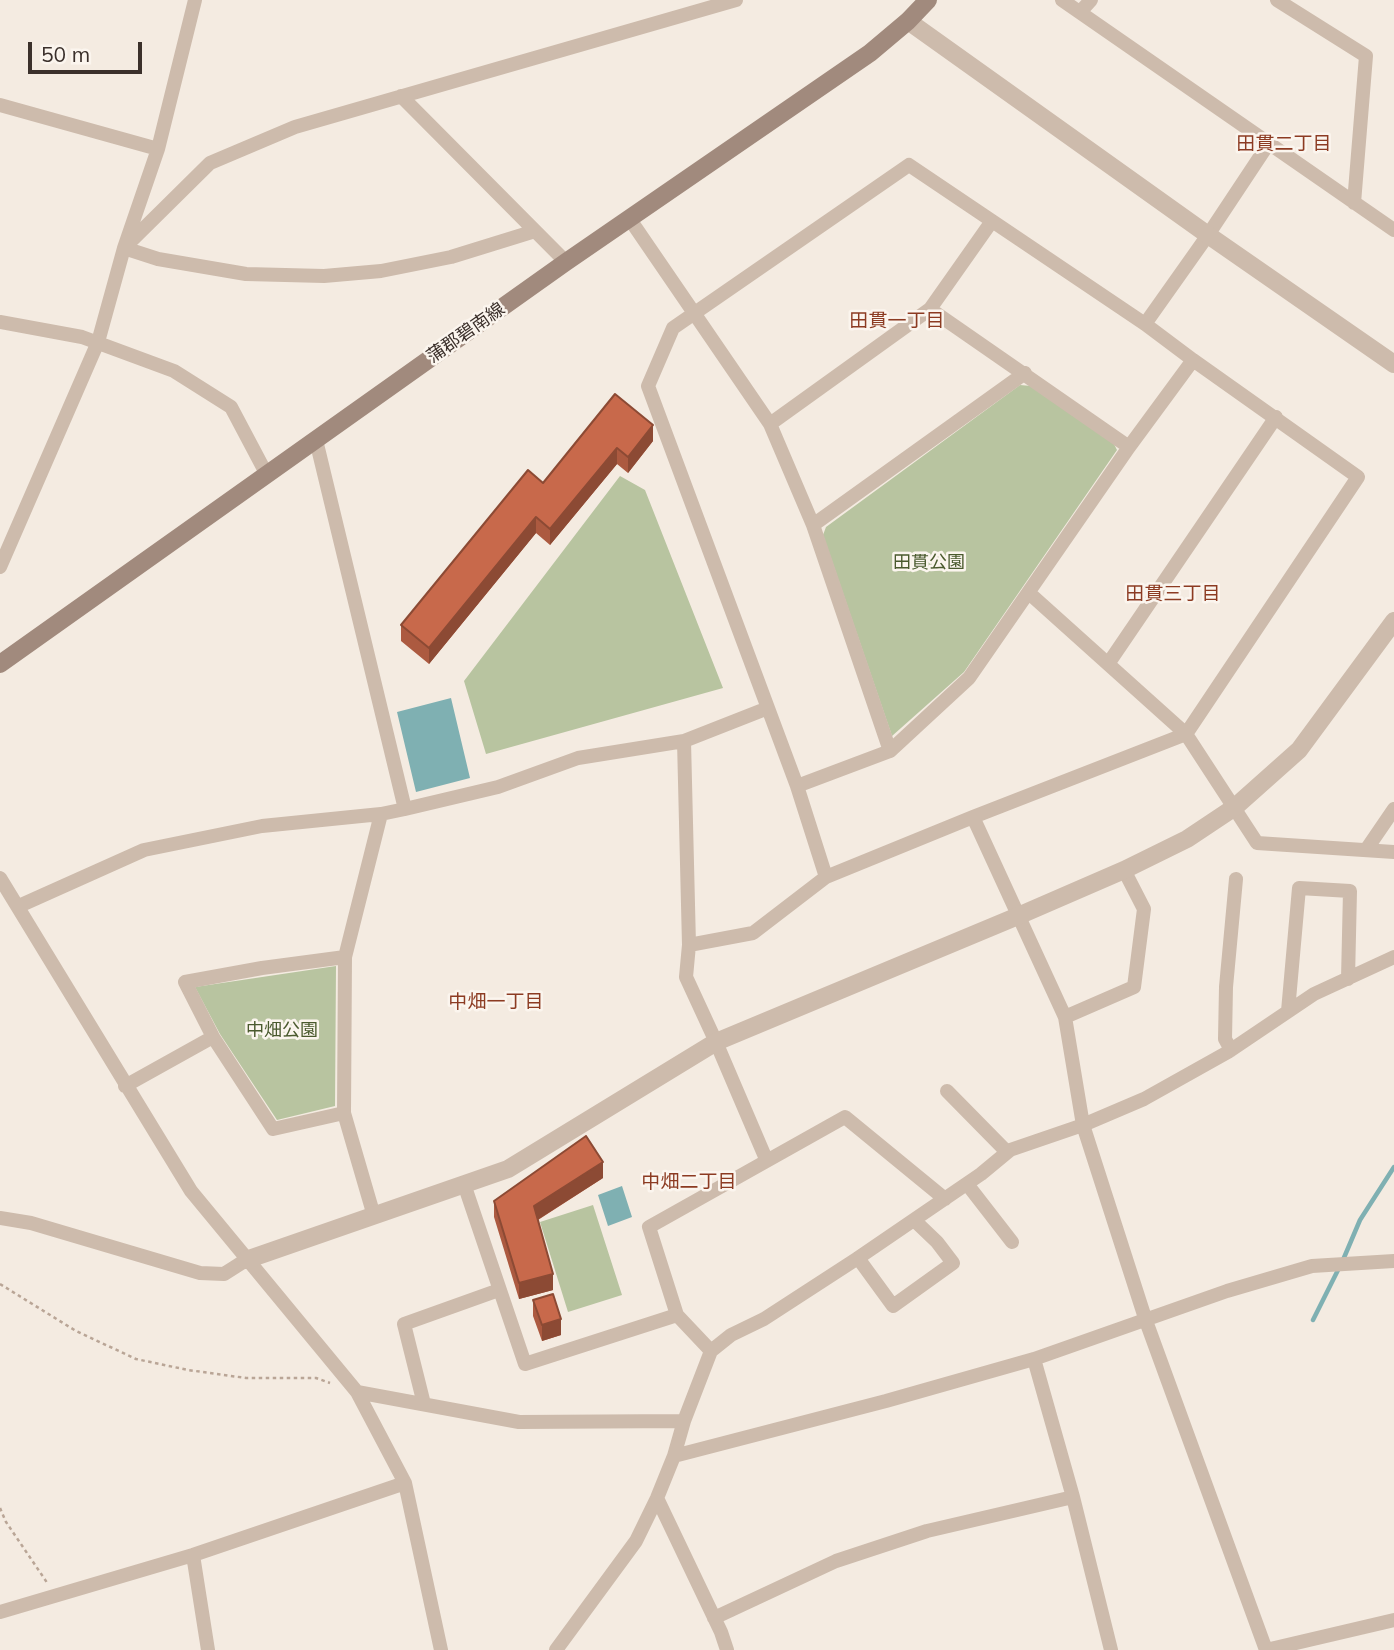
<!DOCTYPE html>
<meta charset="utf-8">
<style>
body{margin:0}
#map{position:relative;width:1394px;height:1650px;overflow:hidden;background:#f4ebe1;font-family:Mulish,sans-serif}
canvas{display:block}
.scale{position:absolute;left:28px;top:42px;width:114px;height:32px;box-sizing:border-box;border:4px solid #3b302b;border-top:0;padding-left:9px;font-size:21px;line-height:24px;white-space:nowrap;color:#3b302b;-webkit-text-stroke:5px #fbf5ee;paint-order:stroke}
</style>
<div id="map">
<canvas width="1394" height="1650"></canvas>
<div class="scale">50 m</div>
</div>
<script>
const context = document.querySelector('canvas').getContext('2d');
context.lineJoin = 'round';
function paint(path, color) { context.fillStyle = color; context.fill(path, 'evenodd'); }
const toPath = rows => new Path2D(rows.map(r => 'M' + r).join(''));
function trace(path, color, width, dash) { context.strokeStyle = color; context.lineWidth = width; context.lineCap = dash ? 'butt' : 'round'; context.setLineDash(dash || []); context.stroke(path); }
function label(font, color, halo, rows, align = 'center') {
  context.font = font + ' Mulish,"Noto Sans JP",sans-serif'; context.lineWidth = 5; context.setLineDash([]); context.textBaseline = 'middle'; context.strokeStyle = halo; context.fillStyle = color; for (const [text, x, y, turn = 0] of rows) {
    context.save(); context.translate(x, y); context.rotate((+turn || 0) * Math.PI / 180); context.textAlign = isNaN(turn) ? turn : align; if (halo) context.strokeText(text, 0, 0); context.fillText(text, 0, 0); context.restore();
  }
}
paint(toPath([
 [1020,385,1031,386,1114,444,1117,450,964,672,892,736,823,535,826,527],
 [620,476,645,490,723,688,486,754,464,681],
 [336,966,335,1106,277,1120,220,1034,195,987],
 [593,1205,622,1295,568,1312,540,1222]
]), '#b8c4a0');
paint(toPath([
 [451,698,470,778,416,792,397,712],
 [622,1186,632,1217,608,1226,598,1195]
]), '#7fb0b2');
trace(toPath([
 [1343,1260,1360,1220,1394,1167],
 [1313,1320,1339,1268]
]), '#7fb0b2', 4.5);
trace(toPath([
 [0,1284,76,1331,136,1359,188,1370,246,1378,316,1378,330,1383],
 [0,1508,6,1522,48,1584]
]), '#b9a596', 2.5, [3.5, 3.5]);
trace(toPath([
 [1062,0,1394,230],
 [1277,0,1366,56,1354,203],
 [1081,11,1091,0],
 [401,96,566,262],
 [0,105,158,149],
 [629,218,770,424,813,525,890,751],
 [124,248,210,163,295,127,736,0],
 [124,248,158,259,246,274,324,276,381,271,451,257,535,231],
 [930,309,1129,447],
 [0,322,82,337,174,371,231,407,267,475],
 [1145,324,1208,235,1269,143],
 [770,424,930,309,992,221],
 [316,440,405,809],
 [813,525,1025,373],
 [0,567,98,342,124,248,158,149,195,0],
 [1029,593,1186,734,1257,843,1394,852],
 [1108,664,1276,417],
 [684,741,689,945,686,977,716,1042,766,1159],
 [797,786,890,751,969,678,1129,447,1193,360],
 [973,817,1065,1017,1083,1125,1146,1321,1266,1650],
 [1366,850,1394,809],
 [0,878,191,1191,357,1392,405,1483,441,1650],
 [19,906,144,850,262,826,381,814,405,809,498,787,578,758,684,741,768,708],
 [689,945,753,933,826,877,973,817,1186,734,1358,477,1193,360,1145,324,909,165,673,328,648,386,797,786,826,877],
 [1288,1011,1299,888,1350,891,1348,979],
 [1065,1017,1134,987,1144,909,1124,870],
 [1231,1050,1225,1039,1226,987,1236,879],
 [125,1086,213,1037],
 [947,1091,1007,1152],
 [344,1113,273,1129,213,1037,185,982,262,968,345,957],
 [464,1184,525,1364,677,1315],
 [967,1184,1012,1242],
 [374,1216,344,1113,345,957,381,814],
 [0,1218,31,1223,200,1273,224,1274,246,1260],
 [858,1258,893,1306,953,1263,937,1242,914,1220],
 [711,1351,677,1315,649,1227,845,1117,945,1199],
 [1034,1359,1073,1497,1111,1650],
 [357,1392,519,1422,684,1421],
 [424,1404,404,1324,499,1290],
 [674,1456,886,1401,1034,1359,1227,1291,1312,1266,1394,1261],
 [657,1498,721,1632,727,1650],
 [193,1555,208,1650],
 [0,1612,193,1555,405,1483],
 [714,1618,836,1561,927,1531,1073,1497],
 [556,1650,636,1541,657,1498,674,1456,684,1421,711,1351,731,1335,764,1319,858,1258,981,1174,1010,1150,1083,1125,1144,1099,1228,1052,1314,994,1394,957],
 [1266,1650,1394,1620]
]), '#cdbbac', 14);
trace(toPath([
 [908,21,1208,235,1394,364],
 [246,1260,508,1169,716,1042,1018,916,1124,870,1187,839,1235,807,1299,750,1394,621]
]), '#cdbbac', 18);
trace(toPath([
 [0,664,566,262,870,53,908,21,928,0]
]), '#a18a7d', 18);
paint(toPath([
 [615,394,653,441,628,473,617,464,550,545,536,533,429,664,401,641,401,625,543,483],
 [603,1178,538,1220,553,1290,519,1299,494,1217,494,1201],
 [533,1300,561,1335,542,1341,533,1316]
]), '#ac5a40');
paint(toPath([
 [653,425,653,441,628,473,628,457],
 [617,448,617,464,550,545,550,529],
 [536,517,536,533,429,664,429,648],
 [603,1162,603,1178,534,1222,534,1206],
 [553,1274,553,1290,519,1299,519,1283],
 [561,1319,561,1335,542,1341,542,1325]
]), '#8c4a34');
const building = toPath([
 [615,394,653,425,628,457,617,448,550,529,536,517,429,648,401,625,528,470,543,483,615,394],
 [586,1136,603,1162,534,1206,553,1274,519,1283,494,1201,586,1136],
 [553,1294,561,1319,542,1325,533,1300,553,1294]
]);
paint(building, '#c8694b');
trace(building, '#8c4a34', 2);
label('18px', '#3b302b', '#fbf5ee', [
 ["蒲郡碧南線",466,333,-35]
]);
label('18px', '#4a5a2e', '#fbf5ee', [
 ["田貫公園",929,563],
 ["中畑公園",282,1031]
]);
label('19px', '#8c3b22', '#fbf5ee', [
 ["田貫二丁目",1284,144],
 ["田貫一丁目",897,321],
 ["田貫三丁目",1173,594],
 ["中畑一丁目",496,1002],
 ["中畑二丁目",689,1182]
]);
</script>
